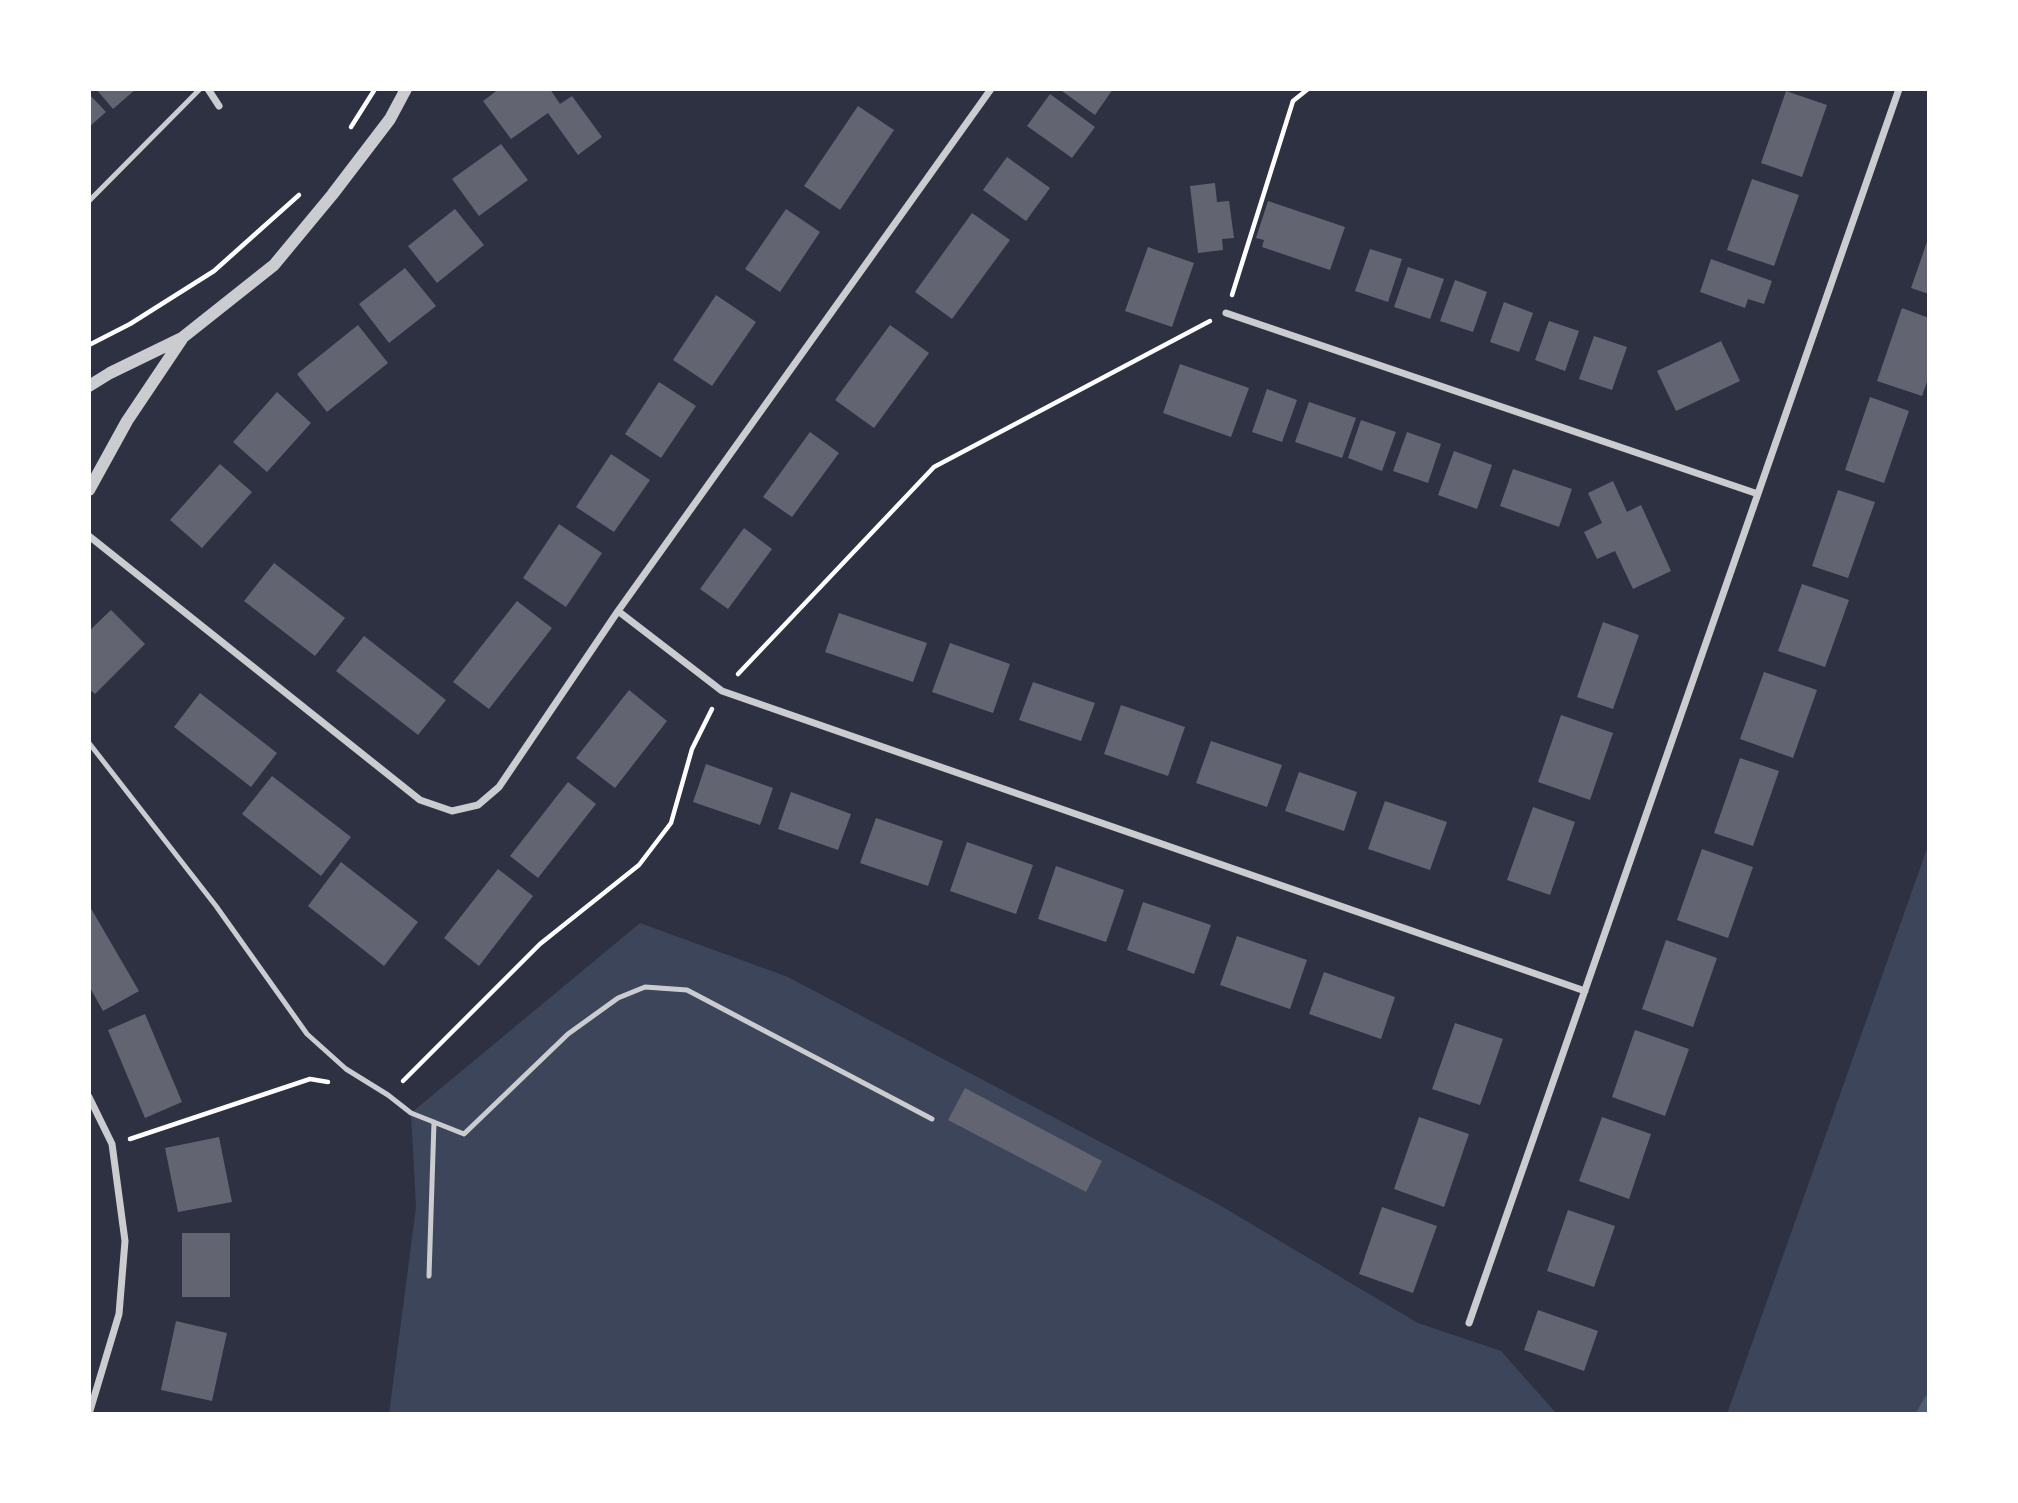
<!DOCTYPE html>
<style>
body{margin:0}
#map{position:relative;width:2018px;height:1503px;overflow:hidden;background:#2d3142;font-family:Raleway,sans-serif}
canvas{display:block}
.frame{position:absolute;inset:0;border:91px solid #fff;pointer-events:none}
</style>
<div id="map">
<canvas width="2018" height="1503"></canvas>
<div class="frame"></div>
</div>
<script>
const context = document.querySelector('canvas').getContext('2d');
context.lineJoin = 'round';
function paint(path, color) { context.fillStyle = color; context.fill(path, 'evenodd'); }
const toPath = rows => new Path2D(rows.map(r => 'M' + r).join(''));
function trace(path, color, width, dash) { context.strokeStyle = color; context.lineWidth = width; context.lineCap = dash ? 'butt' : 'round'; context.setLineDash(dash || []); context.stroke(path); }
paint(toPath([
 [1929,843,1929,1414,1727,1414],
 [640,923,788,977,1216,1203,1418,1323,1501,1351,1557,1414,389,1414,416,1207,411,1113]
]), '#3c4559');
trace(toPath([
 [1921,1414,1929,1400]
]), '#4f5d75', 10);
paint(toPath([
 [96,89,136,89,113,109],
 [499,89,550,89,560,104,572,96,602,137,578,155,548,113,511,139,483,101],
 [1063,89,1113,89,1095,115,1062,91],
 [1786,91,1827,105,1802,177,1761,163],
 [89,94,106,112,89,127],
 [1050,94,1095,127,1072,158,1027,126],
 [858,106,894,130,840,210,804,186],
 [501,144,528,180,479,216,452,179],
 [1007,157,1050,188,1026,221,983,190],
 [1752,179,1799,195,1774,266,1727,250],
 [1215,183,1217,202,1229,201,1234,238,1222,239,1223,250,1198,253,1190,186],
 [1268,201,1345,227,1330,270,1262,247,1264,240,1256,238],
 [455,209,484,245,437,283,408,246],
 [786,209,820,232,780,292,745,269],
 [972,213,1010,240,952,319,915,292],
 [1928,239,1929,239,1929,294,1911,288],
 [1148,247,1194,263,1172,327,1125,311],
 [1370,249,1402,259,1388,302,1355,291],
 [1711,259,1772,281,1764,304,1748,299,1745,308,1700,292],
 [1408,267,1444,279,1430,319,1394,307],
 [405,268,436,306,389,343,359,304],
 [1455,280,1487,292,1473,332,1440,321],
 [716,295,756,322,712,386,673,360],
 [1504,302,1533,313,1519,352,1490,342],
 [1902,308,1929,318,1929,376,1922,396,1877,381],
 [1549,321,1579,331,1565,371,1535,360],
 [358,325,388,363,327,412,297,374],
 [890,325,929,353,874,428,835,400],
 [1594,336,1627,347,1612,390,1579,379],
 [1721,341,1740,381,1676,411,1657,371],
 [1180,364,1249,388,1231,437,1163,413],
 [659,382,696,406,661,458,625,434],
 [1267,389,1297,400,1282,442,1252,432],
 [277,392,311,423,267,472,233,442],
 [1870,397,1909,411,1884,483,1845,470],
 [1309,402,1356,418,1342,458,1295,442],
 [1361,420,1396,432,1382,471,1348,458],
 [810,432,839,453,792,517,763,497],
 [1407,432,1441,444,1428,483,1393,471],
 [1454,451,1492,465,1477,509,1438,495],
 [611,454,650,480,614,532,576,507],
 [220,464,252,492,202,548,170,520],
 [1513,469,1572,489,1559,527,1500,506],
 [1613,481,1627,512,1641,505,1671,571,1633,589,1615,551,1597,559,1584,532,1602,523,1588,493],
 [1838,490,1875,502,1848,578,1812,566],
 [559,524,602,553,566,607,523,578],
 [744,528,772,549,728,609,700,589],
 [274,563,345,618,315,656,244,601],
 [1802,584,1849,600,1825,667,1778,651],
 [517,601,552,628,489,709,453,682],
 [111,610,145,644,95,694,89,689,89,631],
 [839,613,927,643,913,682,825,652],
 [1603,622,1639,635,1613,709,1577,697],
 [364,636,446,700,418,735,336,671],
 [950,643,1010,664,993,713,932,692],
 [1764,672,1817,690,1793,758,1740,739],
 [1033,682,1095,703,1081,741,1019,720],
 [629,690,667,721,615,788,576,758],
 [200,693,277,753,251,787,174,727],
 [1121,705,1185,727,1168,776,1104,754],
 [1561,715,1613,733,1590,800,1538,782],
 [1211,741,1282,765,1267,807,1196,783],
 [1740,758,1779,771,1753,846,1714,833],
 [706,764,773,788,760,825,693,802],
 [1299,772,1357,792,1344,831,1285,811],
 [272,776,351,837,321,876,242,814],
 [568,782,596,804,538,878,510,856],
 [791,792,851,814,838,850,778,829],
 [1385,801,1447,822,1430,870,1368,849],
 [1533,807,1575,822,1550,895,1507,880],
 [876,818,943,841,928,886,860,863],
 [967,842,1033,865,1016,914,950,891],
 [1702,849,1753,867,1728,938,1677,920],
 [341,862,418,922,384,966,308,906],
 [1056,866,1124,890,1106,942,1038,919],
 [498,869,533,896,479,966,444,938],
 [1143,902,1211,925,1194,974,1127,950],
 [89,905,139,991,103,1011,89,986],
 [1237,936,1307,960,1290,1009,1220,985],
 [1666,940,1717,958,1693,1027,1642,1009],
 [1324,972,1395,997,1381,1039,1309,1014],
 [145,1014,182,1102,145,1118,108,1030],
 [1455,1023,1503,1039,1480,1105,1432,1089],
 [1635,1030,1689,1049,1665,1116,1612,1097],
 [965,1088,1102,1161,1086,1192,948,1120],
 [1419,1117,1469,1134,1444,1207,1394,1189],
 [1602,1117,1651,1134,1629,1199,1579,1181],
 [219,1137,232,1202,178,1212,165,1148],
 [1382,1207,1437,1226,1413,1293,1359,1274],
 [1568,1210,1615,1226,1594,1287,1547,1271],
 [182,1233,230,1233,230,1297,182,1297],
 [1538,1310,1598,1331,1584,1371,1524,1350],
 [176,1321,227,1333,212,1401,161,1390]
]), '#626471');
trace(toPath([
 [351,127,375,89],
 [1232,295,1293,101,1308,89],
 [89,345,130,324,214,271,299,195],
 [738,674,934,467,1210,321],
 [403,1081,540,944,639,865,671,823,692,749,712,709],
 [130,1139,310,1079,328,1082]
]), '#fff', 4.5);
trace(toPath([
 [89,201,200,89],
 [89,743,216,906,307,1034,346,1069,388,1095,411,1113,464,1134,568,1034,618,998,645,987,687,990,932,1119],
 [429,1276,434,1122]
]), '#caccd0', 5);
trace(toPath([
 [208,89,219,106],
 [1226,313,1758,494],
 [89,536,420,800,452,811,478,805,499,787,618,611,991,89],
 [618,611,722,691,1585,991],
 [89,1097,112,1144,125,1241,119,1314,89,1414],
 [1469,1323,1899,89]
]), '#caccd0', 7);
trace(toPath([
 [89,386,110,373,182,338,274,265,332,195,390,119,406,89],
 [89,490,127,421,182,339]
]), '#caccd0', 12);
</script>
